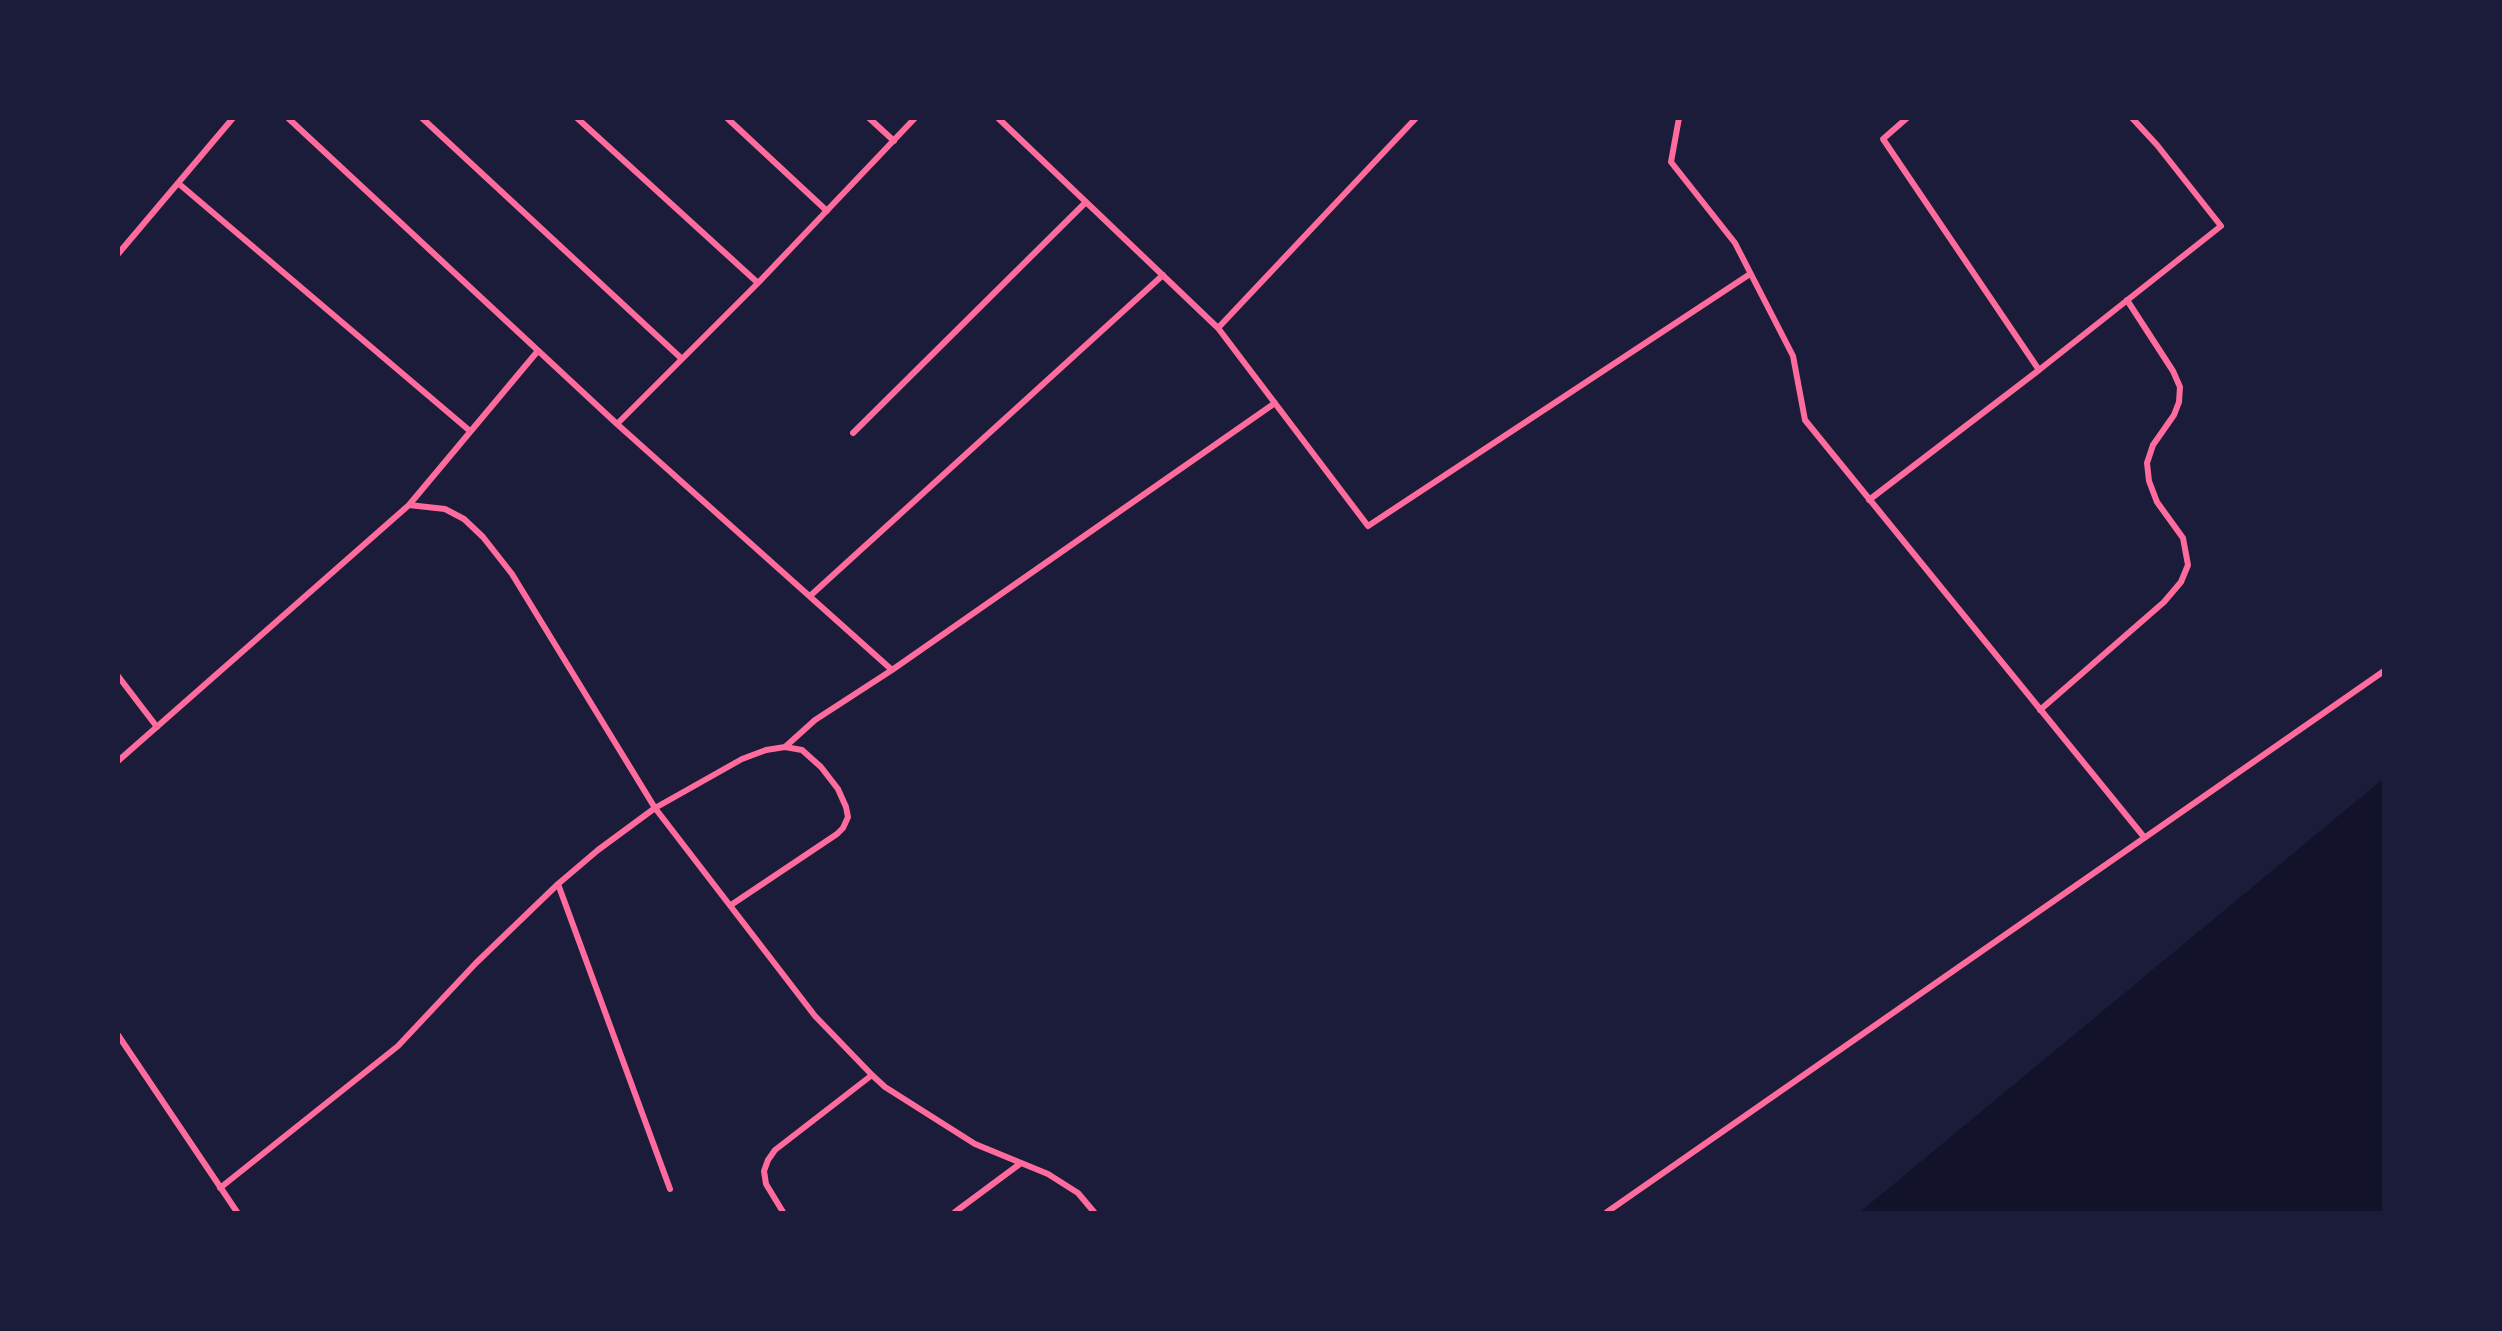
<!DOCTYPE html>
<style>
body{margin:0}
#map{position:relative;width:2502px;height:1331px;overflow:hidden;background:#1b1b3a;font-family:Merriweather,serif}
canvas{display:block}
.frame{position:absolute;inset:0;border:120px solid #1b1b3a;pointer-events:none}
</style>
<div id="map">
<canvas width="2502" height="1331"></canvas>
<div class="frame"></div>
</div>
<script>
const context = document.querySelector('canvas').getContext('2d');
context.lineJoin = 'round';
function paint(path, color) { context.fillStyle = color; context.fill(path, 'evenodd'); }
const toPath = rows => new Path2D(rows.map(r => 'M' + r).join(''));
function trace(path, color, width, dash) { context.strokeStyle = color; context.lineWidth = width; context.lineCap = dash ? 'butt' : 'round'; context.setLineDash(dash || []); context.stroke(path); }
paint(toPath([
 [2383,779,2383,1212,1860,1212]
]), '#12122b');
trace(toPath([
 [288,118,617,424,758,283,915,118],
 [422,118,682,359],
 [577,118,758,283],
 [727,118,827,211],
 [869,118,894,141],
 [998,118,1218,328,1416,118],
 [1679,118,1671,162,1735,243,1793,356,1805,420,2144,837],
 [1907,118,1883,139,2039,370,2221,226,2157,145,2132,118],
 [178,183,470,431],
 [118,254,233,118],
 [1218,328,1368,526,1750,274],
 [617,424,892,670,1275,403],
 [853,433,1086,202],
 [1869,500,2039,370],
 [409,505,445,509,464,519,483,537,512,574,655,808,815,1016,872,1075,885,1087,975,1144,1048,1174,1078,1193,1094,1212],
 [810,596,1163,275],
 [118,676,157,727],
 [2040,710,2164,602,2181,582,2188,565,2183,538,2157,502,2149,481,2147,463,2153,445,2174,415,2179,402,2180,387,2173,371,2127,300],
 [785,747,815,720,892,670],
 [118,761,409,505,537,352],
 [558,884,670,1189],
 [118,1035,237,1212],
 [220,1188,398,1046,476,963,558,884,598,850,655,808,742,759,766,750,785,747,802,750,821,767,838,789,846,807,848,817,843,828,837,834,731,905],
 [783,1212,766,1184,764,1171,768,1160,775,1150,872,1075],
 [955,1212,1021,1163],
 [1607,1212,2384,671]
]), '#ff6b9d', 6);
</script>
